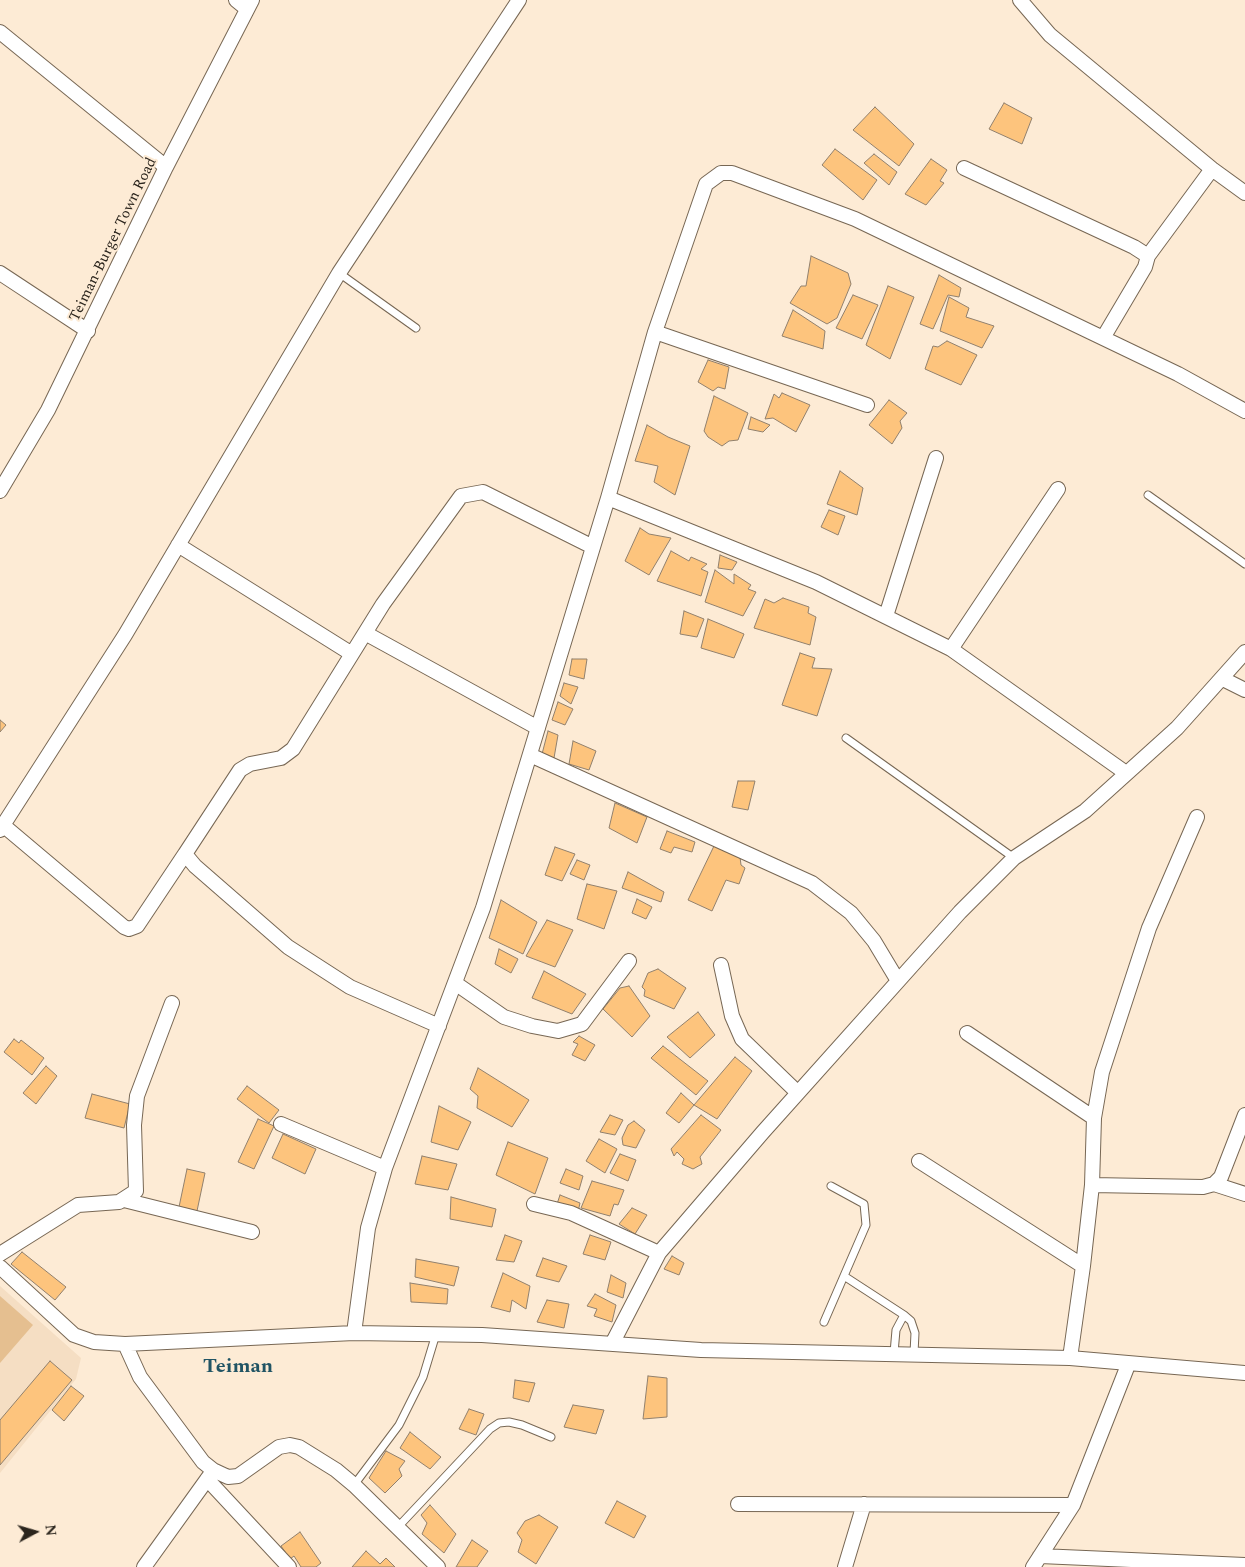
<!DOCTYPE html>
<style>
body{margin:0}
#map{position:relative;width:1245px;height:1567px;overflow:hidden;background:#fdebd5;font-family:Spectral,serif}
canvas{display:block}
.north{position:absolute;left:10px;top:1507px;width:50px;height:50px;-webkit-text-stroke:4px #fdebd5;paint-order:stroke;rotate:84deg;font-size:14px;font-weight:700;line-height:20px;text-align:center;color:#2b251d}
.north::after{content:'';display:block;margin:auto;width:18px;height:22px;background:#2b251d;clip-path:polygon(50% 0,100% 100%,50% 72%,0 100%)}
</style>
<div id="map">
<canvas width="1245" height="1567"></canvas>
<div class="north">N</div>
</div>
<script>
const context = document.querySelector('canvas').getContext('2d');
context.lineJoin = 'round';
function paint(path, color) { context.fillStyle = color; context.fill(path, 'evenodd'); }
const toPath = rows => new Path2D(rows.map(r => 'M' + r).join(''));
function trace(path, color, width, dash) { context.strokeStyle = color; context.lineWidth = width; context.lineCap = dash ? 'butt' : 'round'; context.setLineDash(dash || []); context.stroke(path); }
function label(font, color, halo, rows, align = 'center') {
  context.font = font + ' Spectral,serif'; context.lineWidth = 4; context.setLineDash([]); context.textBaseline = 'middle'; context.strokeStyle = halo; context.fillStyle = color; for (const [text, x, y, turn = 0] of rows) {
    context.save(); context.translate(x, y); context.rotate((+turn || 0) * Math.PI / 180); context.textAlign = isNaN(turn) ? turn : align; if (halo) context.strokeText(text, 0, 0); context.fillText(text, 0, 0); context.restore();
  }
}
paint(toPath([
 [0,1286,81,1358,76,1379,0,1473]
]), '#f5dec3');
paint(toPath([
 [0,1296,33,1325,0,1363]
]), '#e5bf90');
const building = toPath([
 [1004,103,1032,118,1022,144,989,129,1004,103],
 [875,107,914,144,899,166,853,130,875,107],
 [835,149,877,180,863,200,822,165,835,149],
 [874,154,897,172,889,185,864,163,874,154],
 [931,159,947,170,940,181,944,183,926,205,905,194,931,159],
 [811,256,848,273,851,284,837,318,827,324,790,303,801,286,806,286,811,256],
 [939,275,961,288,959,297,948,295,933,329,920,324,939,275],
 [888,286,914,297,890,359,866,345,888,286],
 [853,295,878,305,862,339,836,328,853,295],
 [949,297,969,308,966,317,994,326,982,348,940,331,949,297],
 [793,310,825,331,823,349,782,336,793,310],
 [947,341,977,355,961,385,925,369,933,346,938,347,947,341],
 [708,360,729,367,725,389,718,387,713,391,698,382,708,360],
 [782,393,810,405,796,432,773,418,765,419,774,394,779,398,782,393],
 [714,396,748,413,738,440,729,441,722,446,708,437,704,431,714,396],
 [889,400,907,413,900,421,902,428,892,444,869,425,889,400],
 [751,417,770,425,763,432,748,429,751,417],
 [647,425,668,437,690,446,675,495,654,482,658,466,635,461,647,425],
 [840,471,863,488,857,515,827,504,840,471],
 [829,510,845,516,838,535,821,527,829,510],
 [640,528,649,534,671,538,649,575,625,561,640,528],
 [671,551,689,561,691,557,707,564,701,569,708,572,701,596,657,581,671,551],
 [720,555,737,562,732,570,718,568,720,555],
 [715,570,734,584,734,574,751,585,748,589,756,592,743,616,705,602,715,570],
 [783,598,809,607,808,613,816,617,810,645,754,628,765,599,774,603,783,598],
 [684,611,704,619,697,637,680,634,684,611],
 [708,619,744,634,734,658,701,648,708,619],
 [800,653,815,658,812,668,832,669,817,716,782,705,800,653],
 [572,659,587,659,584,679,569,675,572,659],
 [564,683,578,687,571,704,560,696,564,683],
 [558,702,573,709,565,725,552,720,558,702],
 [0,720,6,725,0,732,0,720],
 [548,731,558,735,554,758,542,754,548,731],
 [573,741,596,751,589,770,569,764,573,741],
 [738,781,755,781,748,810,732,807,738,781],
 [615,803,647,817,637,843,609,828,615,803],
 [667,831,695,842,692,852,674,847,671,853,660,849,667,831],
 [714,846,740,857,741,865,745,868,739,884,726,880,712,911,688,900,714,846],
 [555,847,575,854,562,881,545,875,555,847],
 [577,860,590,865,584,880,570,874,577,860],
 [628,872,664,892,661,902,622,888,628,872],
 [587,884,617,891,604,929,577,919,587,884],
 [637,899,652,907,646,919,632,913,637,899],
 [501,900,537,922,523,954,489,938,501,900],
 [547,920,573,930,555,967,526,956,547,920],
 [499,949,518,959,511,973,495,964,499,949],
 [658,969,686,988,674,1009,644,996,645,990,642,987,648,973,658,969],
 [544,971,586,994,572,1014,532,998,544,971],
 [629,986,650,1016,632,1037,603,1009,620,988,629,986],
 [698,1012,715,1035,690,1058,667,1037,698,1012],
 [579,1036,595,1045,585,1061,572,1055,578,1044,573,1042,579,1036],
 [14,1039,19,1043,21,1040,44,1058,32,1075,4,1052,14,1039],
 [663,1046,708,1081,696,1095,651,1058,663,1046],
 [735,1057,752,1071,717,1119,694,1105,735,1057],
 [46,1066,57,1076,36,1104,23,1093,46,1066],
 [478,1068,529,1100,512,1127,477,1108,478,1096,470,1089,478,1068],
 [247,1086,279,1110,269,1123,237,1099,247,1086],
 [681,1093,694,1105,679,1123,666,1113,681,1093],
 [92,1094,130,1104,124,1128,85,1118,92,1094],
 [439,1106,471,1122,458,1150,431,1142,439,1106],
 [610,1115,623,1120,615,1135,600,1132,610,1115],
 [701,1115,721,1130,700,1157,702,1164,693,1169,682,1164,684,1159,677,1152,674,1156,671,1149,701,1115],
 [258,1119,274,1126,254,1169,238,1162,258,1119],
 [634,1121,645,1130,636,1148,623,1145,622,1138,628,1125,634,1121],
 [283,1134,316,1149,305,1174,272,1158,283,1134],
 [599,1139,617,1149,605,1173,586,1161,599,1139],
 [508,1142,548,1158,535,1194,496,1175,508,1142],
 [620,1154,636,1160,628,1181,610,1173,620,1154],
 [422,1156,457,1164,448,1190,415,1184,422,1156],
 [187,1169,205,1173,197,1211,179,1207,187,1169],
 [566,1169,583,1176,579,1190,560,1183,566,1169],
 [592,1181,624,1190,618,1205,614,1204,610,1216,581,1208,592,1181],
 [560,1195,580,1203,578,1212,557,1204,560,1195],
 [451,1197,496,1209,492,1227,450,1219,451,1197],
 [632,1208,647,1215,635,1234,619,1224,632,1208],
 [505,1235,522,1241,514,1262,496,1260,505,1235],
 [590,1235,611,1242,605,1260,583,1254,590,1235],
 [22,1252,66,1287,55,1300,11,1264,22,1252],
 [672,1256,684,1263,679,1275,664,1269,672,1256],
 [543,1258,567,1266,559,1282,536,1276,543,1258],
 [416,1259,459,1267,454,1286,415,1277,416,1259],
 [503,1273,530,1286,526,1309,512,1300,510,1312,491,1307,503,1273],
 [611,1275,626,1283,623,1298,607,1292,611,1275],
 [410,1283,448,1289,447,1304,411,1302,410,1283],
 [595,1294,616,1305,612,1322,594,1316,597,1309,587,1306,595,1294],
 [547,1300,569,1304,564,1328,537,1322,547,1300],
 [50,1361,72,1380,0,1465,0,1420,50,1361],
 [648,1376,667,1378,667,1417,643,1419,648,1376],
 [515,1380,535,1383,529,1402,513,1398,515,1380],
 [71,1386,84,1396,64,1421,52,1410,71,1386],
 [573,1405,604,1410,596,1434,564,1427,573,1405],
 [469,1409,484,1414,476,1435,459,1429,469,1409],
 [410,1432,441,1457,430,1469,400,1448,410,1432],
 [386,1451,405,1461,399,1469,402,1476,385,1493,369,1478,386,1451],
 [617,1501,646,1516,634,1538,605,1523,617,1501],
 [430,1505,456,1534,444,1553,422,1534,427,1523,421,1515,430,1505],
 [539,1515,558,1527,536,1564,518,1552,522,1540,517,1533,525,1521,539,1515],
 [300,1532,321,1563,316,1567,301,1567,294,1556,290,1559,281,1546,300,1532],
 [472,1540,488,1551,477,1567,456,1567,472,1540],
 [366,1551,380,1564,386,1558,395,1567,352,1567,366,1551]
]);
paint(building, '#fdc47d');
trace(building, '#91806d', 1);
const service = toPath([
 [339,273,416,328],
 [1148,495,1245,564],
 [846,738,1014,858],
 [844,1276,904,1315],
 [824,1322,866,1225,864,1204,831,1186],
 [894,1353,896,1330,904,1315,911,1321,915,1333,914,1353],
 [354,1485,399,1425,423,1377,436,1334],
 [397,1528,490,1429,499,1423,509,1422,522,1425,551,1437]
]);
const minor = toPath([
 [236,0,247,9],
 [1020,0,1050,35,1212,169,1245,193],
 [0,32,166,167],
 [964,168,1134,247,1148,256,1145,267,1103,338],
 [1148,256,1212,169],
 [0,273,88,331],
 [655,332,867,405],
 [0,491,48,410,166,167,252,0],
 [608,498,816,582,951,649,1126,773],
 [178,545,352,654],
 [886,616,936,458],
 [365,633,538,728],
 [951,649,1058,489],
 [1223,679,1245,690],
 [530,755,812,883,851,913,874,941,898,981],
 [3,825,124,927,129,929,137,926,185,854],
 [0,830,125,635,339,273,519,0],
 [721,965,732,1016,742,1039,798,1093],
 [455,983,504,1017,532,1026,558,1031,582,1024,629,961],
 [439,1026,350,987,288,947,195,866,185,854,240,770,250,764,281,758,293,749,383,604,461,496,483,492,593,547],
 [967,1033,1094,1118],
 [281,1124,385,1168],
 [919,1161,1083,1266],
 [1214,1184,1245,1194],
 [1092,1185,1203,1187,1214,1184,1221,1177,1245,1115],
 [124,1200,252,1232],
 [534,1204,571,1213,659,1253],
 [0,1254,78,1205,119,1202,136,1191,134,1125,137,1096,172,1003],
 [0,1267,74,1335,94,1342,125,1344,354,1333,482,1335,701,1350,1070,1358,1245,1373],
 [354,1333,368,1228,385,1168,483,908,608,498,655,332,706,184,721,173,732,173,855,219,1178,374,1245,411],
 [125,1344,140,1377,203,1462,213,1470,228,1477,238,1476,279,1447,290,1445,299,1447,336,1470,354,1485,438,1567],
 [612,1344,659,1253,763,1132,960,912,1014,858,1085,811,1177,728,1245,652],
 [1070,1358,1083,1266,1092,1185,1094,1118,1102,1072,1149,928,1197,817],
 [207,1479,289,1567],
 [738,1504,1073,1505],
 [1040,1556,1245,1565],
 [144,1567,213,1471],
 [845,1567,864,1504],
 [1033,1567,1073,1505,1128,1365]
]);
trace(service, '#776754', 9);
trace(minor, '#776754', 16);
trace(service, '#fff', 7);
trace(minor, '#fff', 14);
label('15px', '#2b251d', '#fdebd5', [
 ["Teiman-Burger Town Road",114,240,-64]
]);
label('bold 20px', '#215464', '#fdebd5', [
 ["Teiman",238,1368]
]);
</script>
